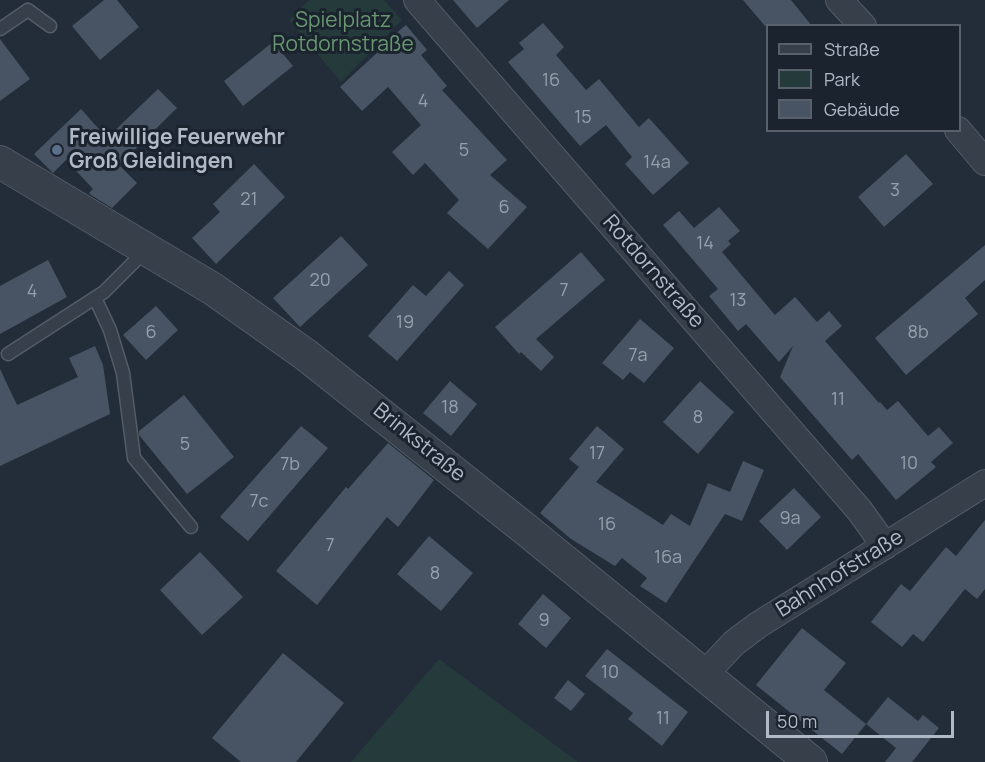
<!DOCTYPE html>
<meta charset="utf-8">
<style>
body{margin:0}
#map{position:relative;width:985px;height:762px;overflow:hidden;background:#222d39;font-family:Manrope,sans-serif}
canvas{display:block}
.legend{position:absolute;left:766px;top:24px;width:195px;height:108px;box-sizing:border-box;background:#1b242e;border:2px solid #57606b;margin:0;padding:8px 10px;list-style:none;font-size:18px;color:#b0b9c6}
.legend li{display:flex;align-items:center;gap:12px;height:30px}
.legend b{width:30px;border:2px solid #57606b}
.scale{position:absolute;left:766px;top:711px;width:188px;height:27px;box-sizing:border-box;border:3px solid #b0b9c6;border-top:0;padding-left:8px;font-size:18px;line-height:21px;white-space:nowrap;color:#b0b9c6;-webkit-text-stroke:4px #1b242e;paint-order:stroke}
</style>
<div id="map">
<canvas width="985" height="762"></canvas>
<ul class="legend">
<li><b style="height:8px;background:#363f4a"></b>Straße</li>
<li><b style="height:16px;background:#253a3b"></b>Park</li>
<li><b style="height:16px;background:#485463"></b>Gebäude</li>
</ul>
<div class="scale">50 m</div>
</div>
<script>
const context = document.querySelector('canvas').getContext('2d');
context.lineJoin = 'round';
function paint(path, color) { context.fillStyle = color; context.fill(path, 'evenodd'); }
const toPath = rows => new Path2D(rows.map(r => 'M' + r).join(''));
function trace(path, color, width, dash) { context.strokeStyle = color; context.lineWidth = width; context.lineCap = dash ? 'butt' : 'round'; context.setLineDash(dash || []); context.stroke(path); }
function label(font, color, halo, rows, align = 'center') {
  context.font = font + ' Manrope,sans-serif'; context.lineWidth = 6; context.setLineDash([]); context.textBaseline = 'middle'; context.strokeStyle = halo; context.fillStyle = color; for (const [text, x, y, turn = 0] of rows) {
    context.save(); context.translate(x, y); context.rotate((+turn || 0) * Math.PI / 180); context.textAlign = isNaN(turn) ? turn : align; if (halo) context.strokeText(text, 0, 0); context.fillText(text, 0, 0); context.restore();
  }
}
paint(toPath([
 [309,0,384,0,402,20,341,82,289,20],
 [439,659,578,762,351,762]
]), '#253a3b');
paint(toPath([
 [104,0,117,0,139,27,100,60,72,26],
 [453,0,509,0,477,28],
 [743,0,791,0,812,26,765,26],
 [543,23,564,47,556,55,586,90,599,79,639,127,649,118,689,163,653,195,625,164,632,157,606,125,580,146,508,62,524,49,519,43],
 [406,25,427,50,421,55,447,86,442,90,507,160,490,175,527,207,488,249,447,213,459,200,425,163,413,175,392,152,421,125,388,87,362,111,340,87,379,51,377,49],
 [0,39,30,79,0,101],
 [273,42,293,66,243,106,224,81],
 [158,89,177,108,119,165,137,183,112,208,91,195,89,193,93,189,66,160,53,173,34,154,81,109,107,138],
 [906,154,933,184,884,227,858,197],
 [254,164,285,197,216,264,192,238,220,212,213,204],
 [719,207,740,231,728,241,731,244,722,252,775,315,795,297,817,322,829,311,842,326,825,341,879,403,880,402,887,410,898,401,928,436,939,427,953,443,931,462,936,467,896,500,858,454,852,460,780,377,793,346,779,362,746,324,738,331,709,296,718,289,663,225,679,211,694,228],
 [341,236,368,265,300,327,273,298],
 [985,245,985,280,965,298,978,314,906,375,875,338],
 [581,252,605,280,536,339,554,357,541,371,521,352,519,354,495,327],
 [48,260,67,297,0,334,0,286],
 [449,271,464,285,397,361,368,336,413,285,426,296],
 [156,306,178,330,146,360,123,335],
 [640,319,674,348,644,383,630,372,623,380,602,363],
 [95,346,103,365,110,414,0,466,0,369,17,405,78,377,69,358],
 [450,381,477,404,451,436,423,413],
 [700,381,734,412,698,454,663,422],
 [184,395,234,457,187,494,139,435,139,431],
 [301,426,328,448,248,541,220,517],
 [597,426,624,449,596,482,663,525,671,514,690,526,708,483,730,492,743,461,764,470,742,521,725,514,666,603,640,586,647,578,622,558,615,566,571,539,540,513,579,467,569,459],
 [388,443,434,480,398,527,387,517,317,605,276,571,346,487,348,489],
 [794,488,821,517,787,550,759,521],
 [985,520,985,589,977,599,965,589,923,642,913,634,902,647,871,622,901,584,910,591,946,547,956,556],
 [429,536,473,573,441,611,397,574],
 [200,552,243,597,202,635,160,590],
 [543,594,571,618,546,648,518,624],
 [802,628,846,663,824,690,866,724,842,754,756,685],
 [607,649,688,712,662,746,628,719,633,713,585,676],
 [283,653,344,703,296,762,241,762,212,738],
 [568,680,585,694,571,711,554,698],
 [888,697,918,721,923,715,939,728,912,762,885,762,896,748,866,724]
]), '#485463');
const service = toPath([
 [0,29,28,10,50,26],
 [95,298,110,330,123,373,134,458,191,527],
 [8,354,104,292,146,250]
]);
const minor = toPath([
 [417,0,860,511,885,546],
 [839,0,863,26],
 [958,130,985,162],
 [704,675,734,643,758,625,985,483]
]);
const tertiary = toPath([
 [0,162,213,289,306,355,524,528,811,762]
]);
trace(service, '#535c67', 15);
trace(minor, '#535c67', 28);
trace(tertiary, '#535c67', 34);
trace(service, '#363f4a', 12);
trace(minor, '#363f4a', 26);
trace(tertiary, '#363f4a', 32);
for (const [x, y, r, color] of [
 [57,150,6,"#5c6f8a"]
]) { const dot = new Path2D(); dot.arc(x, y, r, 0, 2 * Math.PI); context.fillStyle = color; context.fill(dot); trace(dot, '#1b242e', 2); }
label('18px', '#96a0ad', null, [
 ["16",551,81],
 ["4",423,102],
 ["15",583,118],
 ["5",464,151],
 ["14a",657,163],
 ["3",895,191],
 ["21",249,200],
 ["6",504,208],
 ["14",705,244],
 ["20",320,281],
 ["7",564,291],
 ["4",32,292],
 ["13",738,301],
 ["19",405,323],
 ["6",151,333],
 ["8b",918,333],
 ["7a",638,356],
 ["11",838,400],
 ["18",450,408],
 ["8",698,418],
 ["5",185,445],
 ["17",597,454],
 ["10",909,464],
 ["7b",290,465],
 ["7c",259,502],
 ["9a",790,519],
 ["16",607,525],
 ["7",330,546],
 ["16a",668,558],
 ["8",435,574],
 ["9",544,621],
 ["10",610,673],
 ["11",663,719]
]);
label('21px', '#689671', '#1b242e', [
 ["Spielplatz",343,21],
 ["Rotdornstraße",343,45]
]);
label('bold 21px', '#b0b9c6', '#1b242e', [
 ["Freiwillige Feuerwehr",69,138],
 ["Groß Gleidingen",69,162]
], 'left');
label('21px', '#b0b9c6', '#1b242e', [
 ["Rotdornstraße",653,272,49],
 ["Brinkstraße",419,443,39],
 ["Bahnhofstraße",840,574,-32]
]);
</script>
